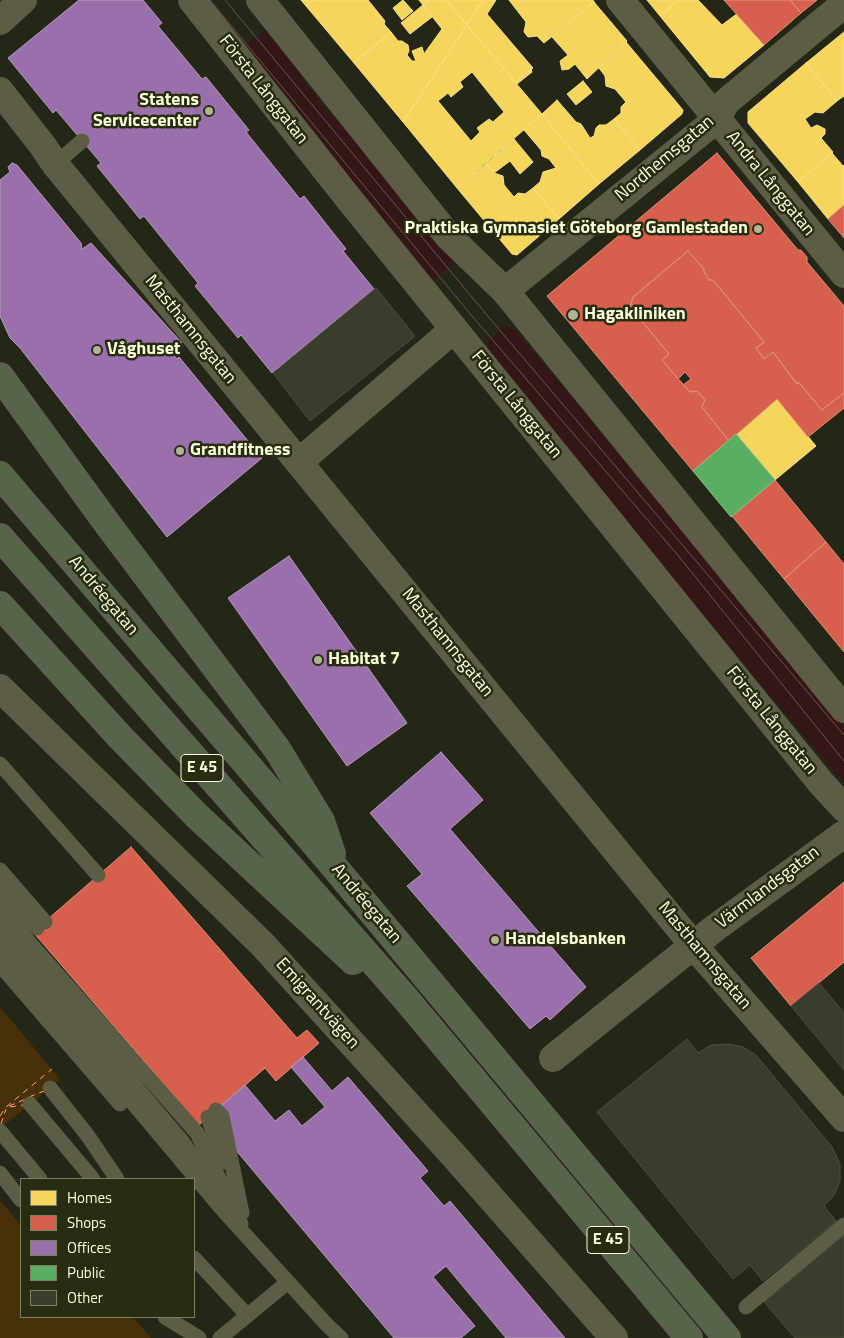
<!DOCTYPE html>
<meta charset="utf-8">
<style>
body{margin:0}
#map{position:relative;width:844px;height:1338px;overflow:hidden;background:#242617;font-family:"Titillium Web",sans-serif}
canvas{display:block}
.legend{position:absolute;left:20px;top:1178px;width:175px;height:140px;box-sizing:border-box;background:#282c11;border:1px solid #7d8062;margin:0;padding:6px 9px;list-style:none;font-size:15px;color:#fcffdb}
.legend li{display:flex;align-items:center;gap:10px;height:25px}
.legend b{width:25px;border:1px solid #7d8062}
</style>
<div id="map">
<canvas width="844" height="1338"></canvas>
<ul class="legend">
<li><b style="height:14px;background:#f6d55c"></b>Homes</li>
<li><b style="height:14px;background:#d6604d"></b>Shops</li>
<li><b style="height:14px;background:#9970ab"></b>Offices</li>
<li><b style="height:14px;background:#5aae61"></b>Public</li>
<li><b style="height:14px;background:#3a3d2c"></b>Other</li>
</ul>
</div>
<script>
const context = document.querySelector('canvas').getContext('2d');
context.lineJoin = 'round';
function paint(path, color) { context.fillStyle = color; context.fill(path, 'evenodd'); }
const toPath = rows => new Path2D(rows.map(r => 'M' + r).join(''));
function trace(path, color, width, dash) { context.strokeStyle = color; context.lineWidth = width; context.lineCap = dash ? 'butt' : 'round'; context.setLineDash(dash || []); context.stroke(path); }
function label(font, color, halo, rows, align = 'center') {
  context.font = font + ' "Titillium Web",sans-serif'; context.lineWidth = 5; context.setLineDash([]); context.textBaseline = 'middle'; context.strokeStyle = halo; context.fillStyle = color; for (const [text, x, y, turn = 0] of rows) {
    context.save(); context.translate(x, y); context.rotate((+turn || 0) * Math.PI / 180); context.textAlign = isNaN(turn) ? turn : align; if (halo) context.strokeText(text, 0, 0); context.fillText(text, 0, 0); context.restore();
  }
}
paint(toPath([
 [266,30,328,113,350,128,458,258,426,286,240,50],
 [507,325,516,331,844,726,844,780,837,775,495,366,488,354,488,341]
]), '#341616');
paint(toPath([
 [0,1007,60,1079,0,1129],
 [0,1201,21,1225,21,1317,133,1317,151,1338,0,1338]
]), '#48300b');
const homes = toPath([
 [301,0,313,0,306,6,301,0],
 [313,0,368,0,385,21,384,24,391,32,354,63,306,6,313,0],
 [403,0,413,11,402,20,393,8,403,0],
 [419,0,429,0,423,5,419,0],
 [429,0,446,0,467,25,403,122,354,63,391,32,398,41,402,41,408,45,409,51,407,55,412,61,416,61,412,51,422,47,424,54,442,29,423,5,429,0],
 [446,0,483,0,467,25,446,0],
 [483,0,496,0,487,14,533,68,515,82,467,25,483,0],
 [509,0,593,0,594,2,544,43,537,36,528,37,524,32,526,22,509,0],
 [647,0,679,0,660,16,647,0],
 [679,0,698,0,722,25,738,13,764,45,724,78,710,77,660,16,679,0],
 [594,2,627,41,587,79,575,64,569,69,562,70,560,61,568,55,552,37,594,2],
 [423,5,432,17,410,34,401,23,423,5],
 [467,25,542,114,457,188,403,122,467,25],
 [472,72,504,112,493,122,489,119,477,128,480,132,471,141,438,101,448,93,451,97,463,87,460,82,472,72],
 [844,32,844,96,837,101,806,63,844,32],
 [626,42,683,110,682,114,640,150,614,119,621,113,621,107,626,102,615,89,606,86,605,76,599,68,626,42],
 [806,63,837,101,823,113,815,112,805,119,811,128,817,125,825,129,825,134,821,138,833,152,798,182,748,123,748,112,806,63],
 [531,69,532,72,517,84,515,82,531,69],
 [583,81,592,92,576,105,567,94,583,81],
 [557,100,576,122,581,124,590,138,594,136,596,128,599,125,606,125,614,119,640,150,599,184,542,114,557,100],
 [542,114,599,184,559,219,533,188,540,182,543,172,556,168,549,159,542,156,541,150,524,130,542,114],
 [514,139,533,162,520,174,510,161,494,173,486,164,514,139],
 [832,153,843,166,844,165,844,205,828,219,798,182,832,153],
 [486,164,494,173,503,176,504,185,514,197,518,193,525,194,533,188,559,219,517,255,512,254,457,188,486,164],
 [777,399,816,446,775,480,736,434,777,399]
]);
paint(homes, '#f6d55c');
trace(homes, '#f8e282', 1);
const shops = toPath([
 [724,0,790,0,801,13,764,45,724,0],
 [790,0,817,0,801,13,790,0],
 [717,153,798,250,801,250,807,257,807,262,844,306,844,393,822,410,799,383,796,383,773,352,764,359,756,348,764,342,713,280,709,280,704,272,704,269,688,251,633,297,630,307,669,354,662,360,690,392,697,391,705,400,702,407,729,441,693,471,547,296,717,153],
 [844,205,844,238,828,219,844,205],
 [688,251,704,269,704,272,709,280,713,280,764,342,756,348,764,359,773,352,796,383,799,383,822,410,844,393,844,408,808,437,777,399,729,441,702,407,705,400,697,391,690,392,683,385,691,379,685,372,678,379,662,360,669,354,630,307,633,297,688,251],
 [775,480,826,542,784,579,732,516,775,480],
 [826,542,844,564,844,652,784,579,826,542],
 [131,847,297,1038,307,1030,319,1043,276,1081,265,1068,199,1125,33,932,131,847],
 [844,882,844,962,791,1006,751,958,844,882]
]);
paint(shops, '#d6604d');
trace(shops, '#e19078', 1);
const offices = toPath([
 [79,0,143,0,162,23,158,26,202,79,206,77,249,130,246,132,300,199,304,196,346,249,343,251,374,289,272,373,241,335,238,338,195,286,198,283,144,216,140,219,97,166,101,163,56,110,53,113,8,58,79,0],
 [12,163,17,165,81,243,82,249,91,243,182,343,171,352,177,359,179,357,262,458,167,537,20,348,10,338,0,316,0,180,10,172,8,167,12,163],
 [289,556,407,723,347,766,228,598,289,556],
 [441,752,483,800,450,829,586,987,550,1020,546,1016,530,1029,407,886,422,874,370,813,441,752],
 [303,1057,332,1091,348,1077,428,1171,420,1178,444,1206,450,1201,565,1338,506,1338,446,1266,433,1277,475,1326,461,1338,394,1338,208,1117,245,1085,275,1121,289,1110,302,1126,325,1107,291,1067,303,1057]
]);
paint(offices, '#9970ab');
trace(offices, '#b79bb9', 1);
const public = toPath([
 [736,434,775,480,731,517,693,471,736,434]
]);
paint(public, '#5aae61');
trace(public, '#8bc686', 1);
trace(toPath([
 [29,1097,44,1091],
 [9,1106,26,1099],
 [10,1107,23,1105],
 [0,1116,6,1107,52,1069],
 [1,1124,6,1109]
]), '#ffa969', 1, [6, 5]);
const building = toPath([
 [376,288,415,336,310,421,273,373,376,288],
 [819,983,844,1013,844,1070,791,1006,819,983],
 [687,1039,698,1053,711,1045,729,1044,743,1047,756,1055,832,1147,840,1164,840,1181,834,1195,824,1206,836,1221,763,1281,750,1265,733,1279,597,1112,687,1039],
 [844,1235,844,1338,795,1338,764,1302,844,1235]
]);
paint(building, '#3a3d2c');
trace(building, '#4c4f3a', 1);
trace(toPath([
 [55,164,82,141],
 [0,764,98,875],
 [0,870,45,922],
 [0,887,37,928],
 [0,905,22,934,197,1133,241,1224],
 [0,926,182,1141,213,1186],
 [0,945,221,1208,327,1325,341,1338],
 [0,965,120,1104],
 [50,1088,88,1136,117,1179],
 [30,1104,93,1179],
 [216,1110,222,1116,242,1213],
 [208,1117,223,1162],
 [0,1131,40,1179],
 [0,1173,21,1200],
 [194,1258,247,1315],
 [746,1307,844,1225],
 [165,1317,199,1338],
 [220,1338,288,1282]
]), '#5c5d44', 15);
trace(toPath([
 [620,0,844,274],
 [0,91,43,146,55,164,694,946,844,1118],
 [505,291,717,119,726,102,844,4],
 [299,462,454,329],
 [553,1058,715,928,844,834]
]), '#5c5d44', 28);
trace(toPath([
 [192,0,349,199,821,783,844,808],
 [260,0,449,237,505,291,844,709],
 [0,21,23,0],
 [0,688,263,945,456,1158,614,1338]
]), '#5c5d44', 28);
trace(toPath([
 [0,376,106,522,277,749,321,821,332,854],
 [0,475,326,857,727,1338],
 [0,537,405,998,689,1338],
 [0,605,120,737,197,816,353,961]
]), '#58644a', 28);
trace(toPath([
 [210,0,472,316,676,553,844,761],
 [225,0,486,314,844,735]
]), '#6e5645', 1);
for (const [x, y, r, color] of [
 [209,111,5,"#b0b396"],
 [758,229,5,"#b0b396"],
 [573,315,6,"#b0b396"],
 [97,350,5,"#b0b396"],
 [180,451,5,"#b0b396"],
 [318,660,5,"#b0b396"],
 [495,940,5,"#b0b396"]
]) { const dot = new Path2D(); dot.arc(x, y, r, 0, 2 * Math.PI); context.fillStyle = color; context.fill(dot); trace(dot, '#282c11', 2); }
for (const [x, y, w] of [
 [202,768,42],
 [608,1240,42]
]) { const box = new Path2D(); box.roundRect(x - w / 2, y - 13.5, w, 27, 4); context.fillStyle = '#282c11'; context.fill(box); trace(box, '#fcffdb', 1); }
label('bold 16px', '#fcffdb', null, [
 ["E 45",202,768],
 ["E 45",608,1240]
]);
label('18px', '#fcffdb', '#282c11', [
 ["Första Långgatan",263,90,52],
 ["Nordhemsgatan",665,159,-40],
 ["Andra Långgatan",770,184,51],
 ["Masthamnsgatan",190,330,51],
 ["Första Långgatan",516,405,51],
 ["Andréegatan",103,596,50],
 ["Masthamnsgatan",447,643,51],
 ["Första Långgatan",771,721,51],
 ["Värmlandsgatan",768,888,-37],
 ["Andréegatan",366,904,50],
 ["Masthamnsgatan",704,956,50],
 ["Emigrantvägen",317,1004,48]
]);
label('bold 18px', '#fcffdb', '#282c11', [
 ["Statens",199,101,"right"],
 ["Servicecenter",199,122,"right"],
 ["Praktiska Gymnasiet Göteborg Gamlestaden",748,229,"right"],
 ["Hagakliniken",584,315],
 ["Våghuset",107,350],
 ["Grandfitness",190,451],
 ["Habitat 7",328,660],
 ["Handelsbanken",505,940]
], 'left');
</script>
